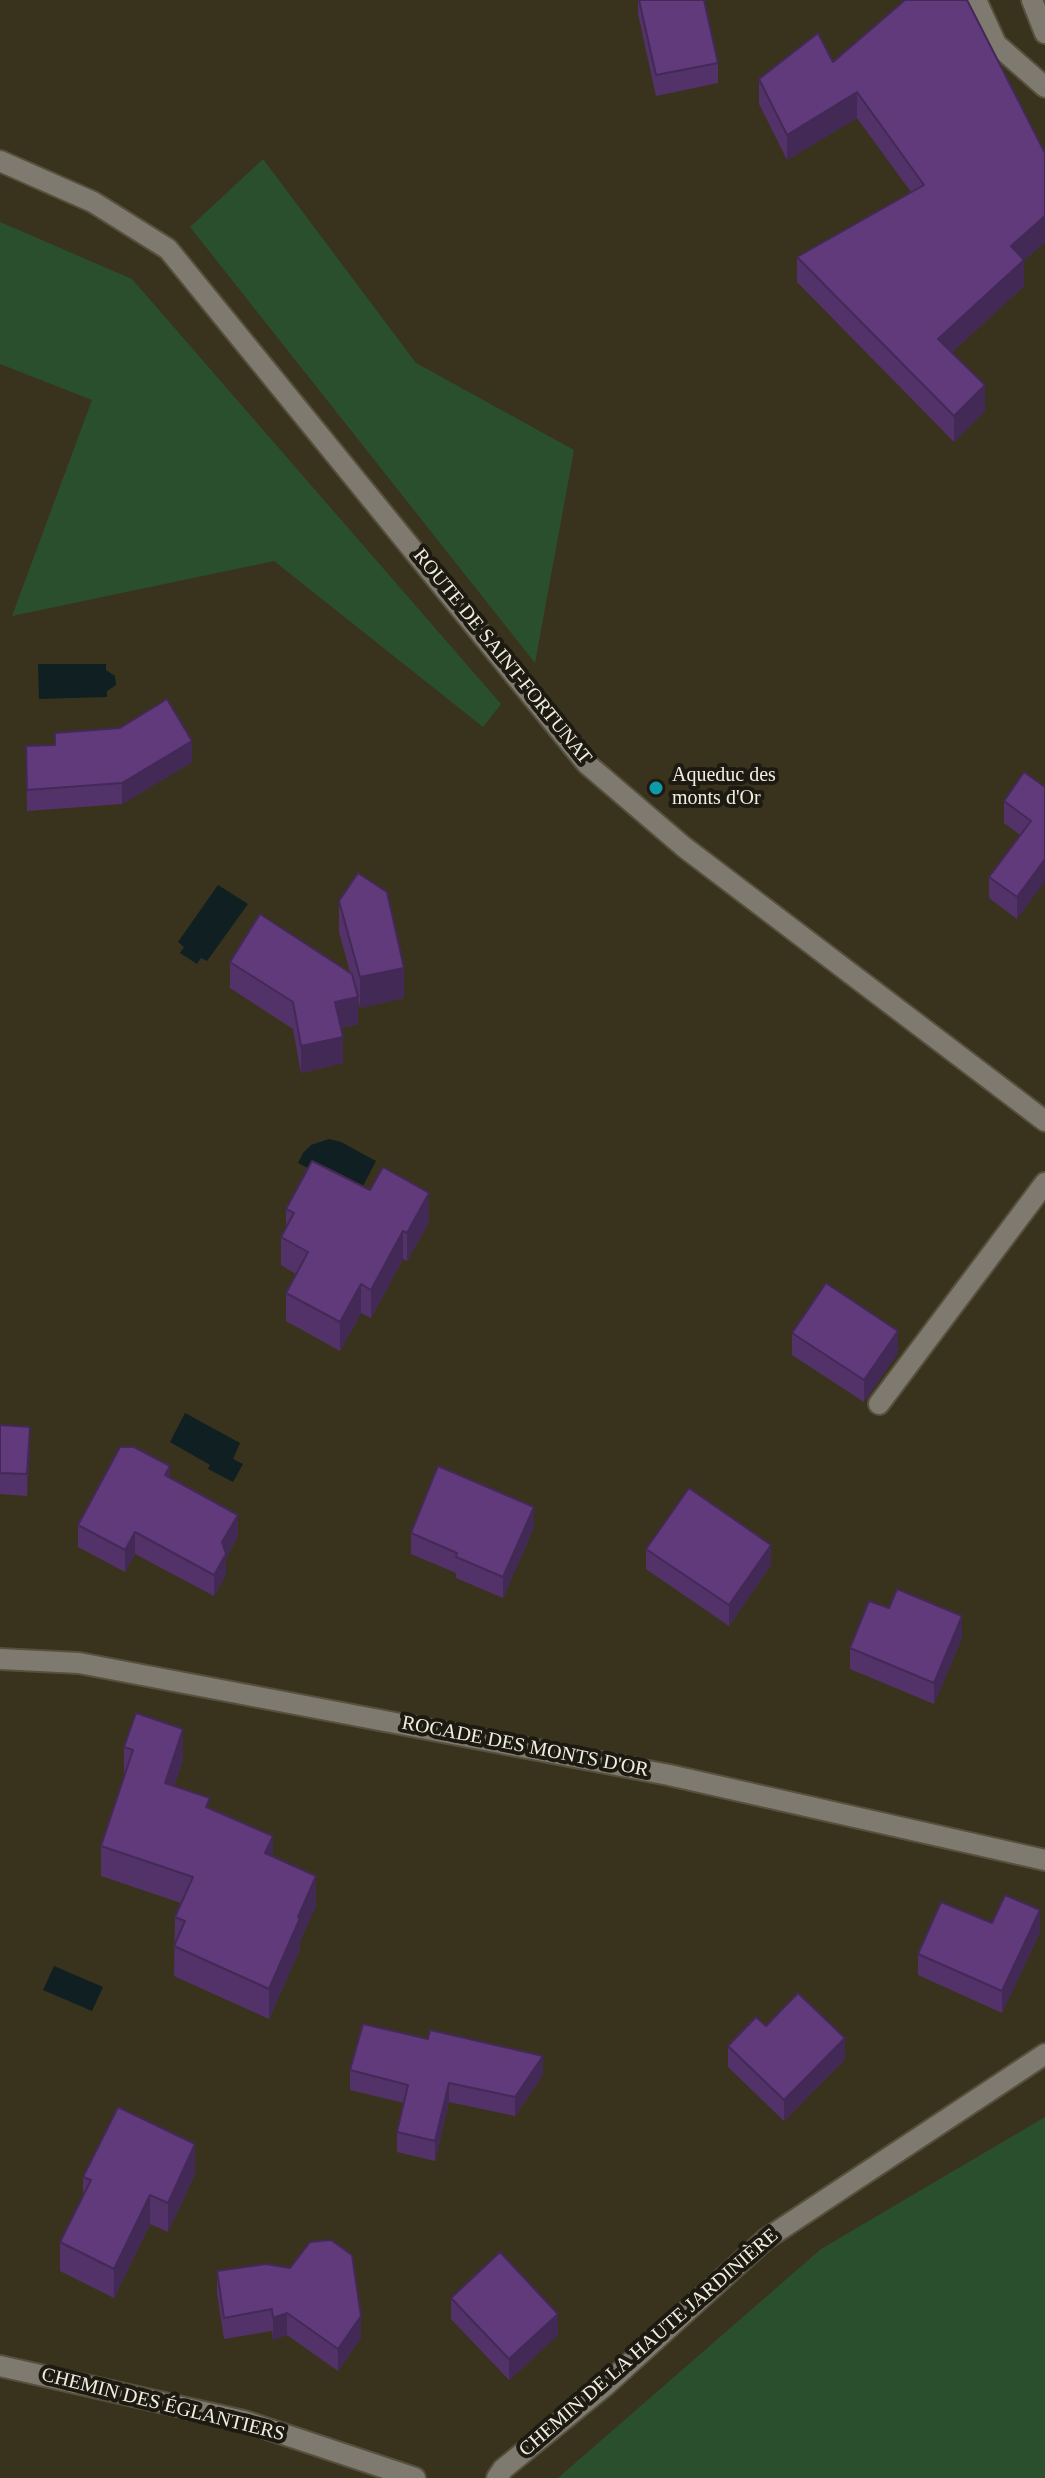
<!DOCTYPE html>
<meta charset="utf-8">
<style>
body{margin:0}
canvas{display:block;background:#39321d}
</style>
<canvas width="1045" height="2478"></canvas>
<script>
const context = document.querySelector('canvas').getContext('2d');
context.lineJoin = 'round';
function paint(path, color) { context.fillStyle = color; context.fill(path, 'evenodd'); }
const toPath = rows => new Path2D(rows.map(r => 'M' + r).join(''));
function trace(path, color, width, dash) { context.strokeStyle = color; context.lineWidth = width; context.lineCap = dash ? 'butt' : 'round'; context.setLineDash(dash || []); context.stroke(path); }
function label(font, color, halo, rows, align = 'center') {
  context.font = font + ' "Times New Roman",serif'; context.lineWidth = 8; context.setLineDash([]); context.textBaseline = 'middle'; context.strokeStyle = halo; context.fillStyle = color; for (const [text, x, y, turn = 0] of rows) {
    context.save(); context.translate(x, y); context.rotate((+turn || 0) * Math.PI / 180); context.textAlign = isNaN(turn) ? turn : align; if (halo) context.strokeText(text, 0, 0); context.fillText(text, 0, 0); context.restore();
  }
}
paint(toPath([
 [263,159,416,363,574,450,535,663,190,227],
 [0,222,132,279,501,704,483,727,274,561,12,616,92,400,0,364],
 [1045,2117,1045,2478,558,2478,821,2249]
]), '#2a4f2d');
paint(toPath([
 [38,664,106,664,106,670,115,676,116,685,107,691,107,697,39,699],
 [218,885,248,904,207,961,201,958,197,964,180,953,184,947,178,942],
 [329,1139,341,1142,376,1161,363,1186,329,1168,322,1167,316,1172,298,1163,303,1153,311,1145],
 [185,1413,240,1443,233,1459,243,1464,233,1482,208,1469,210,1465,170,1442],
 [54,1966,103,1987,92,2011,43,1990]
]), '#0f1f22');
const minor = toPath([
 [976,0,996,44,1045,87],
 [1032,0,1045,33],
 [0,161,93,202,168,249,587,764,684,847,1045,1121],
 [879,1404,1045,1183],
 [0,1659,79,1663,669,1775,1045,1860],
 [0,2366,244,2421,415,2478],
 [497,2478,503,2469,606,2385,766,2239,1045,2054]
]);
trace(minor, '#56503c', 24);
trace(minor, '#7f7a70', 20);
paint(toPath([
 [638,0,704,0,718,63,718,83,656,96,638,14],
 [833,62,1045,153,1045,242,1024,260,1024,286,951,353,985,411,954,442,797,282,797,257,911,192,857,118,787,160,759,104,759,79],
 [55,745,192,762,122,804,27,811,26,746],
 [1045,787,1017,919,989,898,989,877,1020,835,1004,823,1004,801],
 [339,901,404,998,360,1008,358,1000,358,1024,341,1028,343,1063,301,1073,293,1029,230,988,230,962,350,972,339,932],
 [286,1209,429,1222,407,1261,403,1259,371,1318,361,1313,340,1351,286,1321,286,1293,296,1274,281,1265,281,1237,286,1226],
 [792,1333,898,1353,864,1402,792,1355],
 [0,1425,30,1448,27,1496,0,1494],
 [170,1478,238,1536,226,1558,226,1575,214,1596,135,1554,125,1572,78,1547,78,1525],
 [534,1527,503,1598,456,1578,456,1573,411,1554,411,1533],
 [646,1549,771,1565,729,1626,646,1569],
 [962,1638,934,1704,850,1669,850,1648],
 [124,1747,183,1760,174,1786,210,1809,273,1857,316,1906,300,1941,300,1949,269,2019,174,1976,175,1917,181,1903,101,1876,101,1846,124,1777],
 [992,1923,1040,1932,1002,2013,918,1975,918,1954],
 [728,2046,845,2059,784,2121,728,2067],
 [350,2070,543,2075,515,2116,449,2102,435,2161,397,2152,397,2132,404,2103,350,2090],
 [195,2174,168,2232,150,2224,114,2298,60,2271,60,2242,83,2195,83,2177],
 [217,2271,361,2338,338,2371,287,2335,273,2340,272,2331,224,2339,217,2293],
 [451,2298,558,2335,509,2380,451,2319]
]), '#53326a');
paint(toPath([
 [857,92,857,118,787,160,787,135],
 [1045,216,1045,242,1011,271,1011,246],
 [1024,260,1024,286,938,365,938,339],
 [985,385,985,411,954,442,954,416],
 [192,741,192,762,122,804,122,783],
 [1045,859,1045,881,1017,919,1017,897],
 [404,968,404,998,360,1008,360,977],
 [358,997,358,1024,335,1029,335,1002],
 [343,1037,343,1063,301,1073,301,1046],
 [429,1193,429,1222,407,1261,407,1233],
 [403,1231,403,1259,371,1318,371,1290],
 [361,1284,361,1313,340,1351,340,1322],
 [898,1331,898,1353,864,1402,864,1380],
 [30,1427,30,1448,27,1496,27,1474],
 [170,1466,170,1487,165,1475],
 [534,1507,534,1527,503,1598,503,1577],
 [238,1515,238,1536,226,1558,226,1575,214,1596,214,1575,222,1542],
 [135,1532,135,1554,125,1572,125,1550],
 [771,1545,771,1565,729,1626,729,1605],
 [962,1616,962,1638,934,1704,934,1683],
 [183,1729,183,1760,165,1813,165,1783],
 [273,1836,273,1867,265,1853],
 [316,1876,316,1906,300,1941,300,1949,269,2019,269,1989,298,1917],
 [1040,1910,1040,1932,1002,2013,1002,1991],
 [845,2038,845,2059,784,2121,784,2100],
 [543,2056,543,2075,515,2116,515,2097],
 [449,2083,449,2102,435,2161,435,2141],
 [195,2144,195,2174,168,2232,168,2203],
 [150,2195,150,2224,114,2298,114,2269],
 [287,2313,287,2335,273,2340,273,2318],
 [558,2314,558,2335,509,2380,509,2359],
 [361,2316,361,2338,338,2371,338,2349]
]), '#432956');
const building = toPath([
 [639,0,704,0,718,63,656,75,639,0],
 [905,0,967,0,1045,153,1045,216,1011,246,1024,260,938,339,985,385,954,416,797,257,924,185,857,92,787,135,759,79,818,33,833,62,905,0],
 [167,699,192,741,122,783,27,790,26,746,55,745,55,733,120,728,167,699],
 [1024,772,1045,787,1045,859,1017,897,989,877,1031,821,1004,801,1024,772],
 [358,873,387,892,404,968,360,977,339,901,358,873],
 [260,914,352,974,358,997,335,1002,343,1037,301,1046,293,1002,230,962,260,914],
 [312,1161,370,1190,383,1167,429,1193,407,1233,403,1231,371,1290,361,1284,340,1322,286,1293,308,1252,281,1237,294,1213,286,1209,312,1161],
 [826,1283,898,1331,864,1380,792,1333,826,1283],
 [0,1425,30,1427,27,1474,0,1473,0,1425],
 [120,1447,134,1447,170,1466,165,1475,238,1515,222,1542,226,1554,214,1575,135,1532,125,1550,78,1525,120,1447],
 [438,1466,534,1507,503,1577,456,1557,457,1553,411,1533,438,1466],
 [689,1488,771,1545,729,1605,646,1549,689,1488],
 [897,1589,962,1616,934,1683,850,1648,869,1601,889,1608,897,1589],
 [136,1713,183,1729,165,1783,210,1798,206,1807,273,1836,265,1853,316,1876,298,1917,300,1918,269,1989,174,1946,185,1921,175,1917,193,1877,101,1846,133,1750,124,1747,136,1713],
 [1005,1895,1040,1910,1002,1991,918,1954,941,1902,992,1923,1005,1895],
 [798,1993,845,2038,784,2100,728,2046,756,2017,766,2026,798,1993],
 [363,2024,428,2039,430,2030,543,2056,515,2097,449,2083,435,2141,397,2132,408,2085,350,2070,363,2024],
 [118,2107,195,2144,168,2203,150,2195,114,2269,60,2242,91,2180,83,2177,118,2107],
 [331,2240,352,2255,361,2316,338,2349,287,2313,273,2318,272,2309,224,2318,217,2271,266,2264,290,2268,310,2242,331,2240],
 [500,2252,558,2314,509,2359,451,2298,500,2252]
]);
paint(building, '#603a7b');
trace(building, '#432956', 2);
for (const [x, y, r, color] of [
 [656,788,8,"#0f9aa8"]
]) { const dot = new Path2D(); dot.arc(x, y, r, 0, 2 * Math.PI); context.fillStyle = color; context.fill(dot); trace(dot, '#1d1a11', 3); }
label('20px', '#f1ede0', '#1d1a11', [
 ["ROUTE DE SAINT-FORTUNAT",502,657,51],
 ["ROCADE DES MONTS D'OR",525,1747,11],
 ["CHEMIN DE LA HAUTE JARDINIÈRE",649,2343,-41],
 ["CHEMIN DES ÉGLANTIERS",163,2405,14]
]);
label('20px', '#f1ede0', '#1d1a11', [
 ["Aqueduc des",672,776],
 ["monts d'Or",672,799]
], 'left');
</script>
